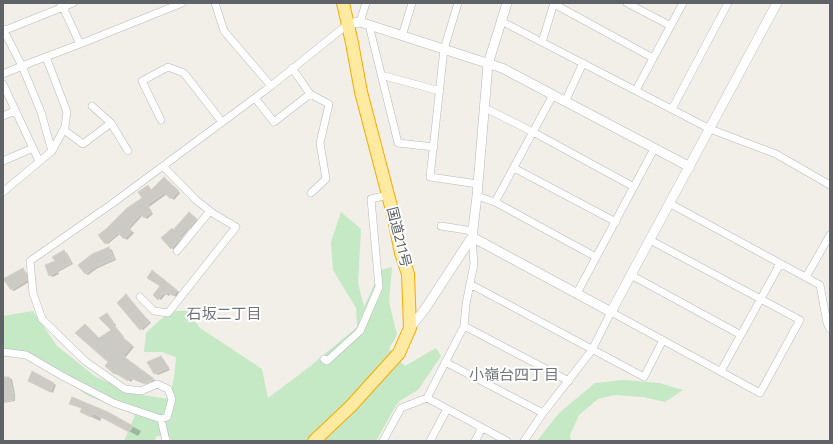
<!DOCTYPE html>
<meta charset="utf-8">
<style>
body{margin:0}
#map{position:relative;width:833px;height:444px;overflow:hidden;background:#f1efe8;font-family:Commissioner,sans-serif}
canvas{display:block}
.frame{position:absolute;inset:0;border:4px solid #5f6368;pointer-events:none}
</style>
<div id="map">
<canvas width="833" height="444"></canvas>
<div class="frame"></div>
</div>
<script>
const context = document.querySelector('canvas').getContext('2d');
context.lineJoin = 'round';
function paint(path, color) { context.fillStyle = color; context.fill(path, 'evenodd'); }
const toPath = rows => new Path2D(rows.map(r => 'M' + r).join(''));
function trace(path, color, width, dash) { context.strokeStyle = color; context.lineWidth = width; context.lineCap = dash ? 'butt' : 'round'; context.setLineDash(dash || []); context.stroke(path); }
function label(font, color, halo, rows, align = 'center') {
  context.font = font + ' Commissioner,"Noto Sans JP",sans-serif'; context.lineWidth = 4; context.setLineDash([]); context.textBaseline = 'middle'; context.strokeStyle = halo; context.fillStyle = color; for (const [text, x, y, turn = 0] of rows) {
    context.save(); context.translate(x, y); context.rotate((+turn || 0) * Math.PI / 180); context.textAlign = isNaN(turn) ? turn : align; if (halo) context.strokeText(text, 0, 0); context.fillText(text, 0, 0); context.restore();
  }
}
paint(toPath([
 [341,212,361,229,358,283,364,307,381,270,392,267,389,302,397,335,389,349,405,366,436,348,441,356,418,390,398,402,376,441,172,441,169,436,157,436,154,441,124,441,135,415,89,396,28,358,3,356,3,316,33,311,57,346,96,377,136,394,169,399,174,378,176,357,162,352,144,352,146,333,161,319,175,311,187,311,200,328,232,349,262,369,268,398,308,368,357,327,356,308,333,270,331,242],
 [624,380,659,383,683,390,665,402,643,397,614,395,598,399,579,415,570,435,571,441,537,441,559,413,595,383]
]), '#c5e8c5');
paint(toPath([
 [166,180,180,193,174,200,167,194,149,207,153,214,147,219,143,215,130,229,134,233,127,240,120,234,108,244,106,243,144,198,148,186,152,190],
 [191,214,199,221,192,229,190,228,181,239,183,240,174,250,162,238,174,230],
 [109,248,112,250,116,260,98,268,88,275,85,273],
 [64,252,67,253,73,264,58,272,59,274,53,277,50,275,56,261],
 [23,269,25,271,29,276,29,282,14,291,12,290],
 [155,273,179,292,176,297,171,293,169,296,166,294,161,300,154,295,161,286],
 [126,295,151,323,143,330,141,329],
 [107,315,116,325,115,326,124,337,123,338,134,347,125,358,155,380,155,382,153,383,149,382,148,384,133,379,131,382,118,373,117,375,115,374,106,366,110,362,100,339,112,330],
 [161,358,163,359,170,370,158,375,155,373],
 [33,372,56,385,53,393,29,381],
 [3,378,9,378,12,379,15,394,15,401,3,403],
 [70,403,108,413,141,431,138,436,102,417,100,421,89,416,82,409]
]), '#0003');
const building = toPath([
 [164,177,179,191,171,199,164,193,147,205,152,212,144,218,141,214,128,228,132,231,124,239,118,233,105,244,98,235,106,229,127,208,142,198,138,192,148,185,151,190,164,177],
 [189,212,197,219,189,228,188,227,179,237,181,238,171,249,161,238,172,228,173,230,189,212],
 [109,247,114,259,95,267,85,274,78,265,92,254,109,247],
 [64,250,71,263,56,271,57,272,49,276,45,265,55,261,52,257,64,250],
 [23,268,26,274,27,280,11,290,3,279,23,268],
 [152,270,177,290,173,296,168,292,166,295,163,293,158,300,153,295,160,286,147,278,152,270],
 [126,294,149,322,140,330,117,303,126,294],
 [107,313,114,323,113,325,122,335,121,336,132,345,123,356,153,378,153,380,150,382,147,381,145,384,130,378,128,381,115,373,114,374,105,366,108,362,75,333,85,324,99,338,111,330,99,318,107,313],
 [161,356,169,368,154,374,147,362,161,356],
 [32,371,54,383,50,392,28,381,32,371],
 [3,377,9,377,13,392,13,400,3,402,3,377],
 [72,397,108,412,133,426,129,432,93,413,91,417,80,412,82,408,69,404,72,397]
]);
paint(building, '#cccac5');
trace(building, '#d6d1c6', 1);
const minor = toPath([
 [61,3,80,44],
 [215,3,224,31,271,86],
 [458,3,444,49,430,177,478,184],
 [627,3,671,26],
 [554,4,653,58],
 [501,21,710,129,776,154,830,185],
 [360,22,366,3],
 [369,25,398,143,434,147],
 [3,29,22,66,41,112,52,151],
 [3,31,73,3],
 [402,36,412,3],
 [542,42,554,3],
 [3,74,22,66,80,44,182,3],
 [381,75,440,91],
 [3,84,39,161],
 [636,90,683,3],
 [310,94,329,104,320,143,326,179,311,193],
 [255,98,274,122,310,94,292,68],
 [565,102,583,63],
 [92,106,111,123],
 [485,108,533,132,634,187],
 [672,109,728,3],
 [3,116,15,111],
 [161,120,142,81,168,67,184,73,222,122],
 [64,130,83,144,111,123,128,151],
 [3,161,33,148],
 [514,168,616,222],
 [3,192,52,151,65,127,67,112,46,57],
 [477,196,495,202,596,257],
 [495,202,553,95],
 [669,203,820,285,827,323,830,329],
 [441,226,473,231],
 [177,251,210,211],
 [631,275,741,335],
 [806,277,830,235],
 [470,284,644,377,663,340],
 [577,293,654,149],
 [140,297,154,311,168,313,236,227,214,214,196,200,163,166],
 [464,326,569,381],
 [3,352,26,355,64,377,114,403,161,419,167,417,172,399,168,389,157,384,141,391,125,389,85,361,42,319,33,293,30,261,113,203,271,86,348,24],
 [324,359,327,361,360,331,379,287,371,199,388,195],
 [445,362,543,413],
 [721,371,780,264],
 [427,398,507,441],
 [161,419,166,441],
 [383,441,401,408,427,398,464,326,466,304,474,264,472,237],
 [430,441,447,409],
 [475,441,482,428],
 [524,441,543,413,592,350,611,312,760,393,800,320,650,240]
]);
const tertiary = toPath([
 [348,24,360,22,502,68,690,167],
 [472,237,611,312,777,3],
 [410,328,425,309,472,237,477,196,488,64,507,3]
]);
const trunk = toPath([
 [314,441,351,406,399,353,410,328,408,274,401,253,393,214,361,92,352,43,343,3]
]);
trace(minor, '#b5b8bc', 8);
trace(tertiary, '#b5b8bc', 10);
trace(trunk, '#f9ab00', 14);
trace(minor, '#fff', 7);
trace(tertiary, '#fff', 9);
trace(trunk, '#feeaa1', 12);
label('14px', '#5f6368', '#fff', [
 ["国道211号",399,237,76]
]);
label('15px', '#70757a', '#fff', [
 ["石坂二丁目",224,314],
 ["小嶺台四丁目",514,375]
]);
</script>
